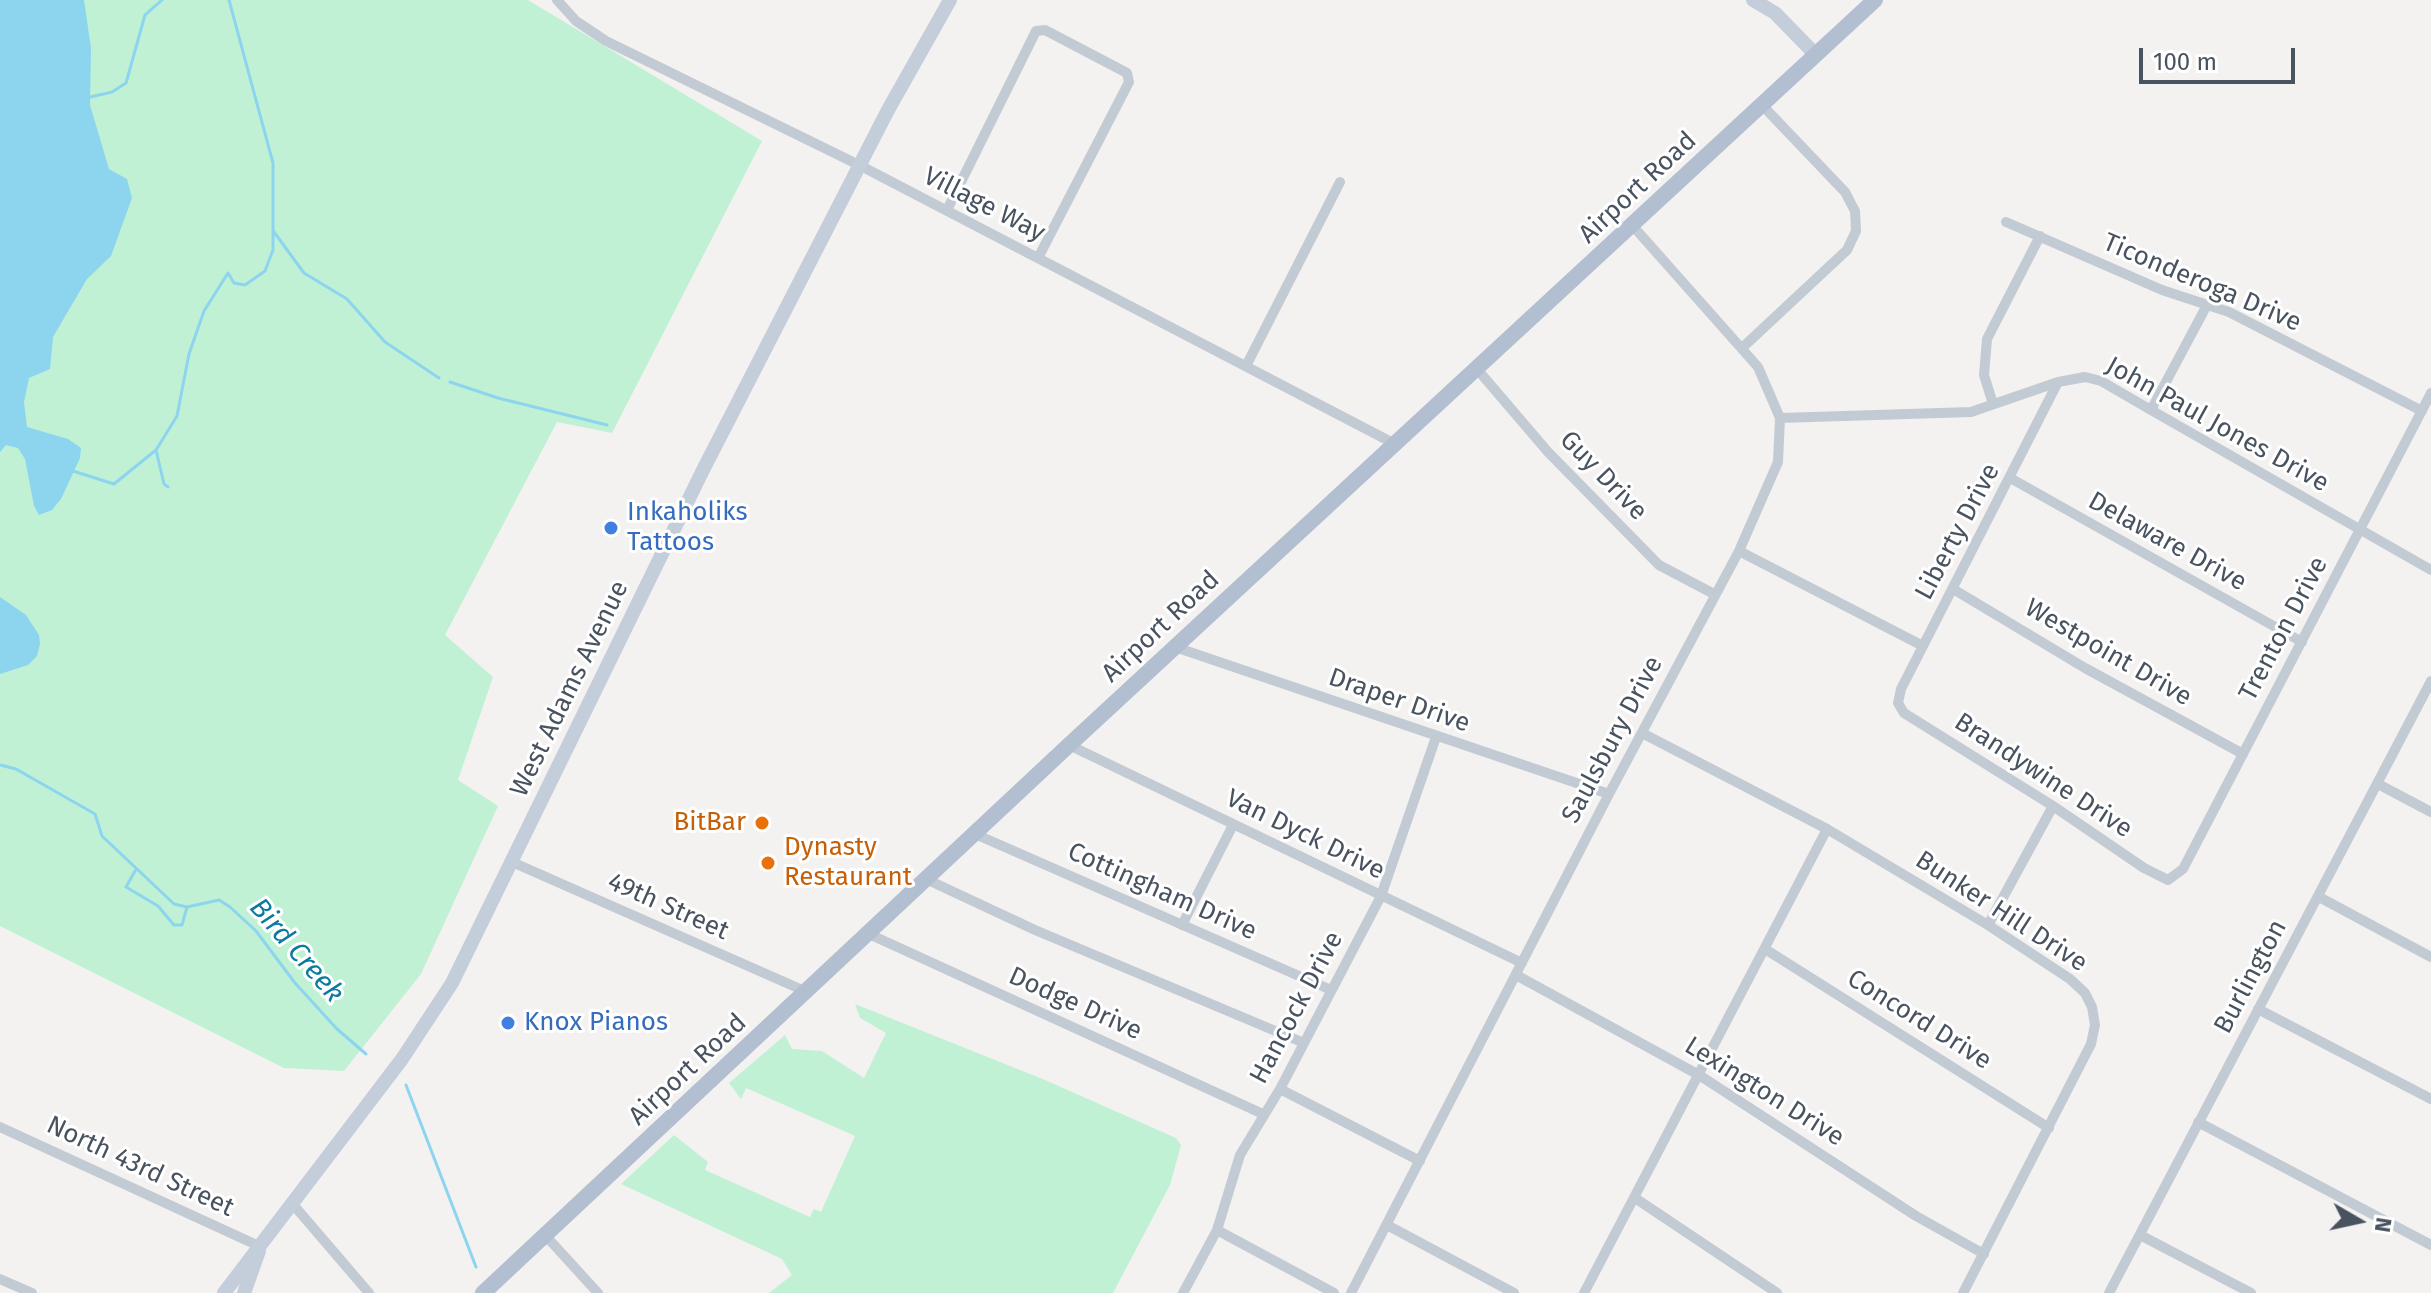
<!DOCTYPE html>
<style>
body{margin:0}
#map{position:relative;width:2431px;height:1293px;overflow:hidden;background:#f4f1f1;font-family:"Fira Sans",sans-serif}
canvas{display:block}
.north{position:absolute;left:2319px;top:1181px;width:80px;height:80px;-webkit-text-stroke:6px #fff;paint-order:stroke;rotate:99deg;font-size:22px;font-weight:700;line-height:32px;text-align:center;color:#49535f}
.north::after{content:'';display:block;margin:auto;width:28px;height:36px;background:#49535f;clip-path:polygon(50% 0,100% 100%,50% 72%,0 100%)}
.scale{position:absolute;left:2139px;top:48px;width:156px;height:36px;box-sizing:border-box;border:4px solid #49535f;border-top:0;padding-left:10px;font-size:24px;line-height:28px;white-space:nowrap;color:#49535f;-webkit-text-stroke:6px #fff;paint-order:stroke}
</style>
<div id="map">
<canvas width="2431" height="1293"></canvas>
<div class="north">N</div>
<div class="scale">100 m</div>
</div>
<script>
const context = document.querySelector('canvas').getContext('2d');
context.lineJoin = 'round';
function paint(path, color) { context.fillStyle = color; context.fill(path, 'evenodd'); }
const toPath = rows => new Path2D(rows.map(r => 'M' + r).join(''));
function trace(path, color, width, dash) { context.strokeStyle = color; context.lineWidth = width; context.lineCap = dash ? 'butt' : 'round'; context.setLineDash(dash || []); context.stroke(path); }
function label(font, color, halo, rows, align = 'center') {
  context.font = font + ' "Fira Sans",sans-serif'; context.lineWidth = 6; context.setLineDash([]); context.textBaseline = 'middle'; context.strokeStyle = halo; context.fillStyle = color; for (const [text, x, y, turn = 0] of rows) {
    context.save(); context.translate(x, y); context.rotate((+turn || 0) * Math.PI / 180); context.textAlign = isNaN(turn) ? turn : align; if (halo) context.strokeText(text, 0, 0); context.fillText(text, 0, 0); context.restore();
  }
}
paint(toPath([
 [0,0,528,0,762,141,612,433,557,422,445,635,493,677,458,780,498,806,421,974,344,1071,284,1068,0,926],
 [855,1004,1045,1080,1176,1138,1181,1145,1170,1185,1113,1293,769,1293,792,1275,782,1259,621,1184,674,1135,708,1162,705,1170,810,1217,814,1209,821,1212,855,1136,746,1088,741,1099,729,1083,785,1035,792,1049,822,1051,864,1078,886,1033,860,1018]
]), '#c0f1d5');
paint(toPath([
 [0,0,84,0,91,48,90,105,109,169,127,179,132,198,111,256,87,279,53,337,50,369,29,378,24,402,27,427,68,439,81,448,80,458,61,499,52,510,39,515,34,506,25,459,18,448,6,445,0,452],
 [0,597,26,615,39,635,40,644,37,656,28,665,0,674]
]), '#8dd5ee');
trace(toPath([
 [90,97,112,92,126,83,145,15,162,0],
 [274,232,304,273,347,299,385,342,439,378],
 [450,382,498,398,607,425],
 [156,450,164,484,168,487],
 [73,471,114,484,156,450,177,416,189,354,204,311,228,273,234,283,245,285,265,271,273,250,273,163,229,0],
 [0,765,16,769,95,814,102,836,174,904,187,907,219,900,230,907,256,931,295,983,337,1029,366,1054],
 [135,871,126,887,158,906,174,925,182,925,187,907],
 [406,1085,476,1267]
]), '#8dd5ee', 3);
trace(toPath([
 [557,0,576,21,606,41,861,166,1395,444],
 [947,210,1036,31,1045,30,1127,73,1129,82,1038,258],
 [2006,222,2162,290,2229,312,2422,411],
 [1742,348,1847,250,1856,231,1855,211,1845,192,1762,105],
 [1246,366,1340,182],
 [1477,369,1548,452,1659,565,1714,594],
 [2058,382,1901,689,1898,703,1904,713,2053,806,2144,868,2168,880,2183,869,2431,393],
 [1993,404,1984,375,1987,339,2040,236],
 [2151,410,2207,305],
 [1780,418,1971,412,2058,382,2085,377,2101,381,2151,410,2431,570],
 [2012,479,2302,642],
 [1739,551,1923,646],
 [1953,589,2085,668,2243,754],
 [1175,647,1609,794],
 [1642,733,1827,829,1988,925,2070,979,2085,993,2092,1007,2095,1025,2091,1044,1963,1293],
 [1069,745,1522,963],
 [2378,784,2431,812],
 [975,834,1331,990],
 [512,862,807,992],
 [928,880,1035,930,1304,1043],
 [2319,897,2431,957],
 [1182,925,1233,825],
 [1988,925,2053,806],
 [869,934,1263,1114],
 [1765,949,2049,1128],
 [1516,975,1699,1075,1916,1216,1984,1254],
 [2258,1009,2431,1099],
 [1280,1089,1420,1161],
 [2198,1122,2431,1245],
 [0,1127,261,1247],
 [1635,1198,1777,1293],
 [291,1202,369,1293],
 [1387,1225,1514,1293],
 [1217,1230,1334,1293],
 [545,1235,598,1293],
 [2140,1235,2251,1293],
 [0,1279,32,1293],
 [1183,1293,1217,1230,1240,1155,1280,1089,1381,896,1436,737],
 [1351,1293,1609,794,1739,551,1778,462,1780,418,1758,367,1632,225],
 [1584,1293,1827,829],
 [2109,1293,2431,681]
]), '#c2cbd3', 10);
trace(toPath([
 [1753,0,1775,13,1816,55],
 [224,1293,402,1059,452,983,703,470,888,110,950,0],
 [244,1293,259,1251]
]), '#c4cdda', 14);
trace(toPath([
 [483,1293,1069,745,1875,0]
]), '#b1bfd0', 16);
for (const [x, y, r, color] of [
 [611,528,8,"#3f7fe0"],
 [762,823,8,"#e8710a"],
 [768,863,8,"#e8710a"],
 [508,1023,8,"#3f7fe0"]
]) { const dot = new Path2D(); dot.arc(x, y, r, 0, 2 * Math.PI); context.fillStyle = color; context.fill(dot); trace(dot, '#fff', 3); }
label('26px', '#49535f', '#fff', [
 ["Airport Road",1638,188,-43],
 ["Village Way",984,205,27],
 ["Ticonderoga Drive",2202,283,23],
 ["John Paul Jones Drive",2217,425,29],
 ["Guy Drive",1603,476,46],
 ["Liberty Drive",1958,532,-62],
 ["Delaware Drive",2167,542,29],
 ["Airport Road",1161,627,-43],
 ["Trenton Drive",2284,629,-62],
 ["Westpoint Drive",2108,653,30],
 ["West Adams Avenue",570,689,-64],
 ["Draper Drive",1399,701,19],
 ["Saulsbury Drive",1613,740,-62],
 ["Brandywine Drive",2043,776,33],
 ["Van Dyck Drive",1305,835,26],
 ["Cottingham Drive",1162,892,24],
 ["49th Street",668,907,24],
 ["Bunker Hill Drive",2001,912,33],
 ["Burlington",2251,977,-62],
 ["Dodge Drive",1075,1004,24],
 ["Hancock Drive",1297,1008,-62],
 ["Concord Drive",1919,1020,32],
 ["Airport Road",688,1070,-43],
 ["Lexington Drive",1764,1092,32],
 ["North 43rd Street",140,1167,25]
]);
label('26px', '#366cbe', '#fff', [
 ["Inkaholiks",627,513],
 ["Tattoos",627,543],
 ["Knox Pianos",524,1023]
], 'left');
label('26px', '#c56008', '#fff', [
 ["BitBar",746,823],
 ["Dynasty",784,848,"left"],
 ["Restaurant",784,878,"left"]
], 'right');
label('italic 28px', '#0b7aa1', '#fff', [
 ["Bird Creek",296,951,49]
]);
</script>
